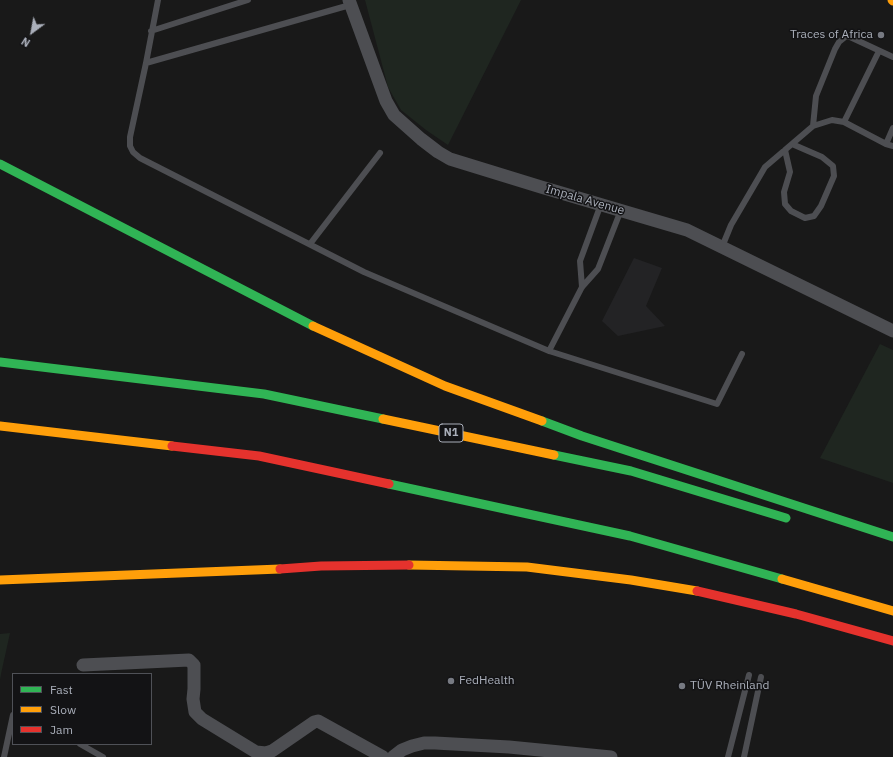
<!DOCTYPE html>
<meta charset="utf-8">
<style>
body{margin:0}
#map{position:relative;width:893px;height:757px;overflow:hidden;background:#191919;font-family:"IBM Plex Sans",sans-serif}
canvas{display:block}
.legend{position:absolute;left:12px;top:673px;width:140px;height:72px;box-sizing:border-box;background:#131315;border:1px solid #4f5157;margin:0;padding:5px 7px;list-style:none;font-size:12px;color:#aaafba}
.legend li{display:flex;align-items:center;gap:8px;height:20px}
.legend b{width:20px;border:1px solid #4f5157}
.north{position:absolute;left:12px;top:12px;width:40px;height:40px;-webkit-text-stroke:3px #131315;paint-order:stroke;rotate:212deg;font-size:11px;font-weight:700;line-height:16px;text-align:center;color:#aaafba}
.north::after{content:'';display:block;margin:auto;width:14px;height:18px;background:#aaafba;clip-path:polygon(50% 0,100% 100%,50% 72%,0 100%)}
</style>
<div id="map">
<canvas width="893" height="757"></canvas>
<ul class="legend">
<li><b style="height:5px;background:#30b455"></b>Fast</li>
<li><b style="height:5px;background:#ff9f0a"></b>Slow</li>
<li><b style="height:5px;background:#e5322d"></b>Jam</li>
</ul>
<div class="north">N</div>
</div>
<script>
const context = document.querySelector('canvas').getContext('2d');
context.lineJoin = 'round';
function paint(path, color) { context.fillStyle = color; context.fill(path, 'evenodd'); }
const toPath = rows => new Path2D(rows.map(r => 'M' + r).join(''));
function trace(path, color, width, dash) { context.strokeStyle = color; context.lineWidth = width; context.lineCap = dash ? 'butt' : 'round'; context.setLineDash(dash || []); context.stroke(path); }
function label(font, color, halo, rows, align = 'center') {
  context.font = font + ' "IBM Plex Sans",sans-serif'; context.lineWidth = 3; context.setLineDash([]); context.textBaseline = 'middle'; context.strokeStyle = halo; context.fillStyle = color; for (const [text, x, y, turn = 0] of rows) {
    context.save(); context.translate(x, y); context.rotate((+turn || 0) * Math.PI / 180); context.textAlign = isNaN(turn) ? turn : align; if (halo) context.strokeText(text, 0, 0); context.fillText(text, 0, 0); context.restore();
  }
}
paint(toPath([
 [634,258,662,268,646,306,665,326,618,336,602,321]
]), '#232325');
paint(toPath([
 [365,0,521,0,448,145,426,130,401,110,388,87],
 [880,344,893,350,893,483,820,458],
 [10,633,1,674,0,680,0,634]
]), '#1f2620');
trace(toPath([
 [158,0,146,63,130,137,130,146,133,152,140,158,364,272,549,351,717,404,742,354],
 [151,31,248,0],
 [146,63,350,5],
 [844,122,879,51],
 [813,126,816,96,835,49,839,42,844,38,846,36,850,37,893,57],
 [886,144,893,128],
 [785,150,790,172,784,192,785,204,791,211,805,218,814,216,821,206,834,176,833,166,822,157,792,144],
 [310,244,380,153],
 [722,247,731,225,765,167,813,126,832,120,844,122,886,144,893,146],
 [582,287,580,261,601,204],
 [549,351,582,287,598,269,621,210],
 [80,744,103,757],
 [4,757,13,715],
 [728,757,749,675],
 [744,757,761,677]
]), '#4d4e52', 6);
trace(toPath([
 [349,0,386,101,394,115,421,139,438,152,450,159,541,187,687,230,893,331],
 [83,665,189,660,194,665,194,689,193,699,195,712,202,719,256,752,266,753,272,751,314,722,318,721,383,757],
 [393,757,402,750,412,746,424,743,435,743,509,747,611,757]
]), '#4d4e52', 13);
trace(toPath([
 [0,164,313,326],
 [0,362,264,394,383,419],
 [542,421,582,436,893,537],
 [554,455,631,471,786,518],
 [389,484,630,536,782,579]
]), '#30b455', 9);
trace(toPath([
 [892,0,893,1],
 [313,326,445,386,542,421],
 [383,419,554,455],
 [0,426,172,446],
 [409,565,527,567,631,580,697,591],
 [782,579,893,611],
 [0,580,280,569]
]), '#ff9f0a', 9);
trace(toPath([
 [172,446,259,456,389,484],
 [280,569,321,566,409,565],
 [697,591,796,614,893,641]
]), '#e5322d', 9);
for (const [x, y, r, color] of [
 [881,35,4,"#777a82"],
 [451,681,4,"#777a82"],
 [682,686,4,"#777a82"]
]) { const dot = new Path2D(); dot.arc(x, y, r, 0, 2 * Math.PI); context.fillStyle = color; context.fill(dot); trace(dot, '#131315', 1.5); }
for (const [x, y, w] of [
 [451,433,24]
]) { const box = new Path2D(); box.roundRect(x - w / 2, y - 9, w, 18, 3); context.fillStyle = '#131315'; context.fill(box); trace(box, '#aaafba', 1); }
label('bold 11px', '#aaafba', null, [
 ["N1",451,433]
]);
label('12px', '#aaafba', '#131315', [
 ["Traces of Africa",873,35,"right"],
 ["FedHealth",459,681],
 ["TÜV Rheinland",690,686]
], 'left');
label('12px', '#aaafba', '#131315', [
 ["Impala Avenue",585,200,16]
]);
</script>
